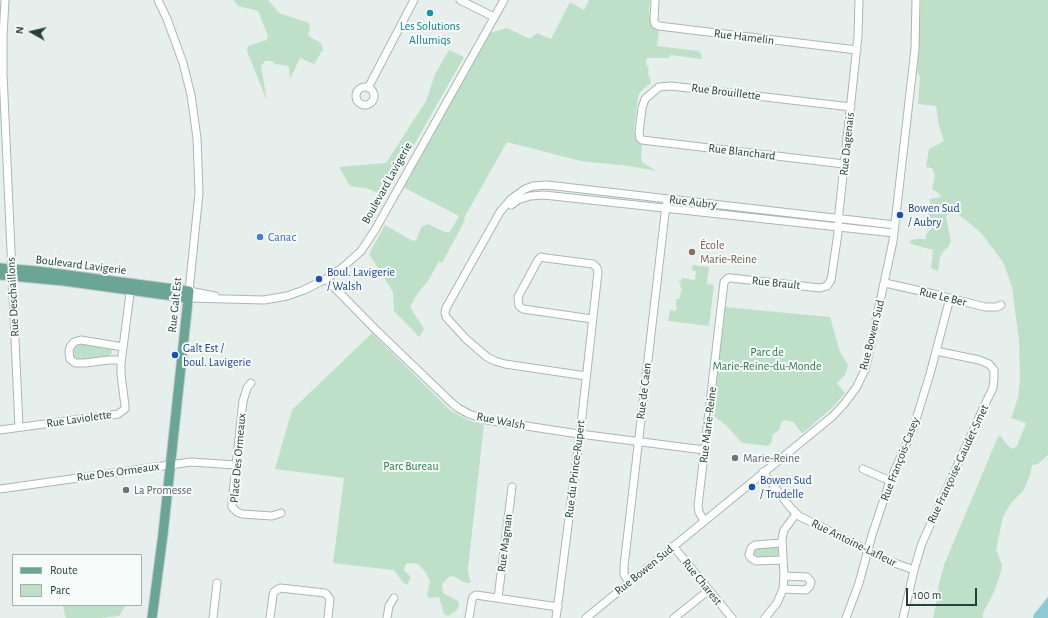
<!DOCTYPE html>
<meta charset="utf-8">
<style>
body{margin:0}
#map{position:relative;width:1048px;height:618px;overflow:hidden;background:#e6efeb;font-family:"Alegreya Sans",sans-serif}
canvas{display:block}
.legend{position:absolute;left:12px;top:554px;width:130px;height:52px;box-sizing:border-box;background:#f7fbf9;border:1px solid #a3b1ad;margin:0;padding:5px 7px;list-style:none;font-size:12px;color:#24423a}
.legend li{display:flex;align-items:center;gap:8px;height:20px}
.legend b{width:20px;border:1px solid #a3b1ad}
.north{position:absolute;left:12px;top:12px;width:40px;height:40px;-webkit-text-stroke:3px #f7fbf9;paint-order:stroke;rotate:278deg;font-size:11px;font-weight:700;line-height:16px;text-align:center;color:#24423a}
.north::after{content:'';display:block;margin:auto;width:14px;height:18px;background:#24423a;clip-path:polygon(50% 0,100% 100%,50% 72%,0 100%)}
.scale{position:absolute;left:906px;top:588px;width:71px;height:18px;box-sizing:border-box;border:2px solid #24423a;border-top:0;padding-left:5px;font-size:12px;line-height:14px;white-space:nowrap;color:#24423a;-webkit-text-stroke:3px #f7fbf9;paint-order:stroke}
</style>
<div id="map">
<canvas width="1048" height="618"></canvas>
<ul class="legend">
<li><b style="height:5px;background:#6aa596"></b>Route</li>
<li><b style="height:11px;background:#bfe0c8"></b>Parc</li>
</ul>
<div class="north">N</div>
<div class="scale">100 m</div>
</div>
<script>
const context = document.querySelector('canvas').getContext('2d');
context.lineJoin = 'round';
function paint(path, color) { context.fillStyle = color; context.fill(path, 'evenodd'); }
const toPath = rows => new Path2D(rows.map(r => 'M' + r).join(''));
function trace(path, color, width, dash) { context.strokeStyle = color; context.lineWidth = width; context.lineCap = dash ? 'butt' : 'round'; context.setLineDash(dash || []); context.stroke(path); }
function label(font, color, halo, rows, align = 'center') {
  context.font = font + ' "Alegreya Sans",sans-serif'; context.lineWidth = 4; context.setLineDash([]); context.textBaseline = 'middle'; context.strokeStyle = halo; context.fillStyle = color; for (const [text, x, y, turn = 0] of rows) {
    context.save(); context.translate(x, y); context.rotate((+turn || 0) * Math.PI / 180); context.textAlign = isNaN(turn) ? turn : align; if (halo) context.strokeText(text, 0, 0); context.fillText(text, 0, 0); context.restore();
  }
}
paint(toPath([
 [234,0,268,0,279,13,309,23,310,27,308,35,310,37,321,43,323,50,314,64,300,58,290,79,289,66,275,64,272,61,265,61,261,66,267,101,247,51,248,46,267,40,268,36,258,11,238,6],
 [589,0,650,0,649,11,650,19,655,28,659,30,657,46,698,51,701,54,702,59,670,55,669,58,647,58,646,62,647,66,649,68,648,73,651,83,640,92,638,97,634,131,636,140,642,145,641,159,643,163,657,171,629,166,581,161,507,142,464,218,465,220,442,263,439,261,428,281,417,294,410,307,424,329,419,337,394,311,393,292,369,254,385,225,413,241,416,240,422,226,428,224,445,232,450,232,459,216,403,187,489,33,507,28,530,39,537,33,551,39,570,2,584,10],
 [921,0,1048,0,1048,455,1038,464,1032,465,1030,475,1023,491,1011,503,1003,517,996,550,1002,565,1001,571,995,590,983,613,983,618,933,618,938,595,938,588,944,565,997,439,1000,435,1007,445,1013,449,1017,446,1026,423,1011,418,1018,398,1020,379,1019,341,1012,287,1003,262,981,233,957,213,948,213,946,217,951,241,948,247,943,252,940,257,938,271,931,268,933,250,911,244,910,241,915,239,926,239,926,234,932,228,932,225,928,220,929,209,939,210,940,206,930,203,930,199,941,197,940,194,932,189,935,176,932,168,926,167,929,149,944,141,939,126,936,106,918,104,920,76,917,72],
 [449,50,464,57,385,196,369,189,350,186,339,167,386,163,426,101,435,74],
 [692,265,709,267,707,284,714,285,709,326,668,321,670,310,675,311,677,308,676,305,676,299,679,299,682,289,680,288,681,283,679,282,679,280,682,281,682,278,695,280,696,271,692,270],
 [725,307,830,317,840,352,848,365,845,375,837,383,845,393,832,408,803,433,802,433,793,422,784,420,782,421,779,430,773,434,771,443,768,446,743,443,740,441,727,426,714,416,713,407],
 [372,333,451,411,470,421,484,424,468,569,469,577,471,582,469,583,463,582,455,577,450,576,442,584,443,593,458,601,459,605,457,610,448,616,444,614,439,597,429,598,427,595,430,581,426,573,418,564,407,563,405,565,404,570,411,577,407,585,403,582,393,569,392,570,333,563,344,478,275,469,292,410],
 [80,343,111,348,112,353,108,357,77,360,73,357,74,348],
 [775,546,778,549,778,557,757,559,752,555,754,549],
 [63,605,126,605,119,616,101,618,66,618,65,616]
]), '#bfe0c8');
paint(toPath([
 [1048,597,1048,618,1033,618,1034,614]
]), '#8ec9d4');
const minor = toPath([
 [5,0,3,36,3,74,19,427],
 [158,0,167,19,183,63,191,95,197,138,199,193,189,291,215,296],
 [460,0,494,17],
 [655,0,654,20,655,24,659,26,857,50],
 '356 96a9 9 0 1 1 18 0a9 9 0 1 1-18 0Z',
 [368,88,414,0],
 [844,164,642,140,640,138,639,133,642,108,645,99,659,87,671,86,851,107],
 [511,205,518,200,530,196,544,195,894,233],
 [326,279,375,329,452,403,458,408,469,414,487,420,572,433,704,450],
 [885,283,934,294,985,307,997,307,1001,305],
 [188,298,264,300,287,296,304,290,326,279,342,268,361,251,375,230,504,0],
 [121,360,109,360,85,363,75,363,70,359,69,351,70,347,74,342,81,340,123,347],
 [586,376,505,364,495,361,487,357,466,339,446,317,445,313,446,308,500,212,511,199,525,189,533,186,547,185,895,225],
 [251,383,247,388,243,401,232,503,232,507,237,512,242,514,272,516,281,513],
 [0,430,118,414,125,409,125,406,121,374,121,363,131,286],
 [863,469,890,481],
 [763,472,790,507,799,516,889,561,914,570],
 [0,489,191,462,236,465],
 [704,521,699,512,698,506,724,282,728,278,731,278,820,288,827,286,831,280,838,233,839,212,858,36,859,0],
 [781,543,755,545,751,548,749,555,751,558,756,561,783,560],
 [673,546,732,618],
 [629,583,624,574,624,566,666,205],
 [783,589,806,590,810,586,811,582,807,577,784,576],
 [498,598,512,487],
 [213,618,217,583],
 [270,618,273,595,274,592,280,588,325,593,327,595,330,599,328,618],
 [387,618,389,606,394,598],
 [469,618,472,600,473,597,476,595,558,607],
 [556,618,580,434,598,272,597,268,593,264,546,258,541,257,538,260,518,297,519,306,523,309,592,319],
 [586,618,833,416,844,404,856,388,865,370,869,353,893,241,915,49,916,0],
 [674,618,709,590],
 [765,618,777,603,783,589,784,576,782,539,784,530,796,514],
 [846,618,859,583,872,535,890,481,913,429,930,374,950,298],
 [903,618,914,570,922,543,987,400,993,388,994,378,994,370,989,364,979,360,936,351]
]);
const major = toPath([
 [0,268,37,271,189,291,163,534,152,618],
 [0,275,64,281,188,298]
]);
trace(minor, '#a8b8b2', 9);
trace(major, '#c2cac8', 11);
trace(minor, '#fff', 7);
trace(major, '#6aa596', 9);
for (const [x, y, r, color] of [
 [430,13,4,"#0f9aa8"],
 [900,215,4,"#1a4fb4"],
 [260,237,4,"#3f7fe0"],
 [692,252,4,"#8d6e63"],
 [319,279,4,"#1a4fb4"],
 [175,355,4,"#1a4fb4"],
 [735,458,4,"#6b7280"],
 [752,487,4,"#1a4fb4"],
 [126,490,4,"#6b7280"]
]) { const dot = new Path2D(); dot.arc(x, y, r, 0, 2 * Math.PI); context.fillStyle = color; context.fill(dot); trace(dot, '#f7fbf9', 1.5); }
label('12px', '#0d838f', '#f7fbf9', [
 ["Les Solutions",430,26],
 ["Allumiqs",430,40]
]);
label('12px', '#24423a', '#f7fbf9', [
 ["Rue Hamelin",744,37,7],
 ["Rue Brouillette",726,92,7],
 ["Rue Dagenais",847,144,-84],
 ["Rue Blanchard",742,152,7],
 ["Boulevard Lavigerie",387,183,-61],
 ["Rue Aubry",693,202,7],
 ["Boulevard Lavigerie",81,265,7],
 ["Rue Brault",776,283,6],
 ["Rue Deschaillons",13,297,-93],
 ["Rue Le Ber",943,297,14],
 ["Rue Galt Est",175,305,-84],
 ["Rue Bowen Sud",872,335,-76],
 ["Rue de Caen",644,391,-83],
 ["Rue Laviolette",79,419,-8],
 ["Rue Walsh",501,421,11],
 ["Rue Marie-Reine",708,425,-83],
 ["Place Des Ormeaux",238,458,-85],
 ["Rue François-Casey",900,459,-69],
 ["Rue Françoise-Gaudet-Smet",958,464,-65],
 ["Rue du Prince-Rupert",575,469,-83],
 ["Rue Des Ormeaux",118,472,-8],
 ["Rue Magnan",505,543,-83],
 ["Rue Antoine-Lafleur",854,543,26],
 ["Rue Bowen Sud",644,570,-39],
 ["Rue Charest",702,582,51]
]);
label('12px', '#164399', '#f7fbf9', [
 ["Bowen Sud",908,208],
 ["/ Aubry",908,222],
 ["Boul. Lavigerie",327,272],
 ["/ Walsh",327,286],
 ["Galt Est /",183,348],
 ["boul. Lavigerie",183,362],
 ["Bowen Sud",760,480],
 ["/ Trudelle",760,494]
], 'left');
label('12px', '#366cbe', '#f7fbf9', [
 ["Canac",268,237]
], 'left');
label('12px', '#785e54', '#f7fbf9', [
 ["École",700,245],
 ["Marie-Reine",700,259]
], 'left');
label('12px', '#2d7a4b', '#f7fbf9', [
 ["Parc de",767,352],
 ["Marie-Reine-du-Monde",767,366],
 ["Parc Bureau",411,466]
]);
label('12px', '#5b616d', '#f7fbf9', [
 ["Marie-Reine",743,458],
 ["La Promesse",134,490]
], 'left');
</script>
